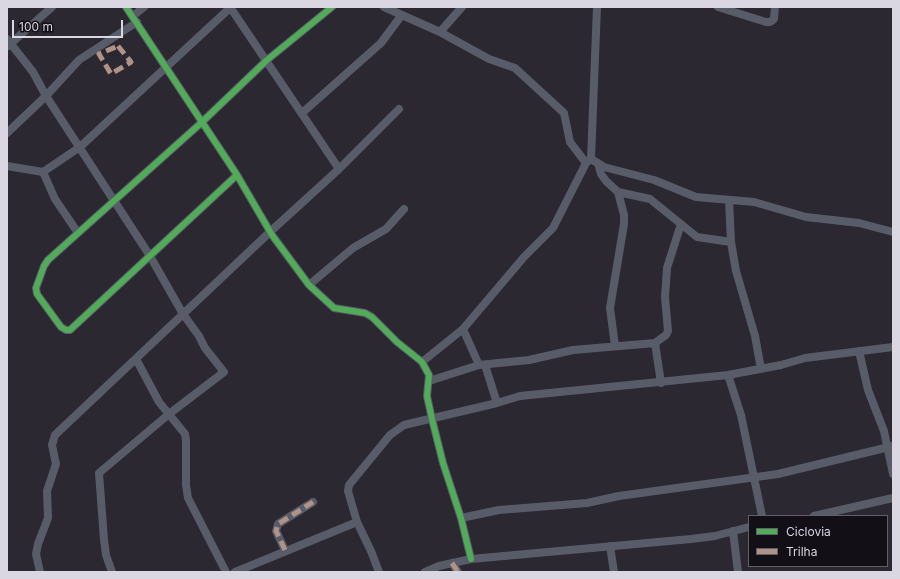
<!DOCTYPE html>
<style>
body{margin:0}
#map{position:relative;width:900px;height:579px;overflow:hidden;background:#2b2831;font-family:Inter,sans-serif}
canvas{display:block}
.frame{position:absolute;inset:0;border:8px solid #dad6e2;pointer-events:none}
.legend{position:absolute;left:748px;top:515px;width:140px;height:52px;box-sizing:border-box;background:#120f17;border:1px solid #625f68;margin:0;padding:5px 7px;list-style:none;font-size:12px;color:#dad6e2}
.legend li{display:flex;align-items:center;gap:8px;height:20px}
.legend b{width:20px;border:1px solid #625f68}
.scale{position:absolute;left:12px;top:20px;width:111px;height:18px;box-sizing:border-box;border:2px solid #dad6e2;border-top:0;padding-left:5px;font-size:12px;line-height:14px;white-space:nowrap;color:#dad6e2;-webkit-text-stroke:3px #120f17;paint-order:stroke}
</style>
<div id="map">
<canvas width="900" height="579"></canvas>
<div class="frame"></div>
<ul class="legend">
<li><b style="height:5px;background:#51ab58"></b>Ciclovia</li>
<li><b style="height:5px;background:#af9288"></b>Trilha</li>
</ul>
<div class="scale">100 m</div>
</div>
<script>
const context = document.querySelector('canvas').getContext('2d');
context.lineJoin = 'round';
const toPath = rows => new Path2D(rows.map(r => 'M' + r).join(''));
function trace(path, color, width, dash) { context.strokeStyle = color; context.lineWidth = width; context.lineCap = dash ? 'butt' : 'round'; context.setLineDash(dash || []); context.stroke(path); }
trace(toPath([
 [126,7,237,175,272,235,309,285,334,308,365,313,372,317,397,342,422,362,429,375,427,396,432,419,443,463,461,518,471,559],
 [230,7,339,169],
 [384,7,440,32,489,59,515,68,564,113,570,142,586,163],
 [718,7,766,22,770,22,774,19,775,7],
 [133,16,144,7],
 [440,32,462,7],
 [7,39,33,72,46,96,150,256,183,314,199,336,205,348,224,372,169,414,99,473,104,540,106,555,112,572],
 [8,46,52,7],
 [302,113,381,43,401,16],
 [7,133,46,96,79,60,137,22],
 [591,159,604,167,654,180,696,197,754,202,806,217,859,223,893,232],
 [598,163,601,174,606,181,618,192,650,199,697,237,731,242],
 [7,166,43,172,80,147,231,7],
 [43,172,55,199,78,233],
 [237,175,70,330,66,330,61,327,37,294,36,288,44,266,48,260,201,123,267,60,332,7],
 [729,200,731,242,736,271,755,336,761,369],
 [309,285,353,248,386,229,404,209],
 [463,329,479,365],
 [655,343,661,383],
 [615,346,610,308,624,224,624,215,618,192],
 [859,351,868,390,884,431,893,474],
 [136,359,159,402,185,434,186,440,186,485,188,498,226,572],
 [422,362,463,329,524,257,553,228,586,163,591,159,597,7],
 [485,365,497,403],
 [728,375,741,415,762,516],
 [429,381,479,365,529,360,573,350,655,343,666,335,668,331,665,297,667,268,681,224],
 [814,516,893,498],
 [461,518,499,510,587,503,619,496,778,474,893,446],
 [733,531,738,572],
 [610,546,614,572],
 [285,550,276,531,278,524,313,502],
 [452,563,458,572],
 [40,572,36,554,38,544,48,518,47,491,56,464,52,445,55,435,271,231,339,169,399,109],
 [235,572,357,522],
 [379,572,371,551,357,522,348,491,349,485,390,435,404,425,497,403,520,396,728,375,781,365,805,358,893,347],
 [425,572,439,566,471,559,691,539,715,536,749,527]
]), '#585c68', 8);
trace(toPath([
 [118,46,131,62,111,74,99,54,118,46],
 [285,550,276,531,278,524,313,502],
 [452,563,458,572]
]), '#af9288', 5, [10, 5]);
trace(toPath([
 [126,7,237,175,272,235,309,285,334,308,365,313,372,317,397,342,422,362,429,375,427,396,432,419,443,463,461,518,471,559],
 [237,175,70,330,66,330,61,327,37,294,36,288,44,266,48,260,201,123,267,60,332,7]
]), '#51ab58', 6);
</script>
